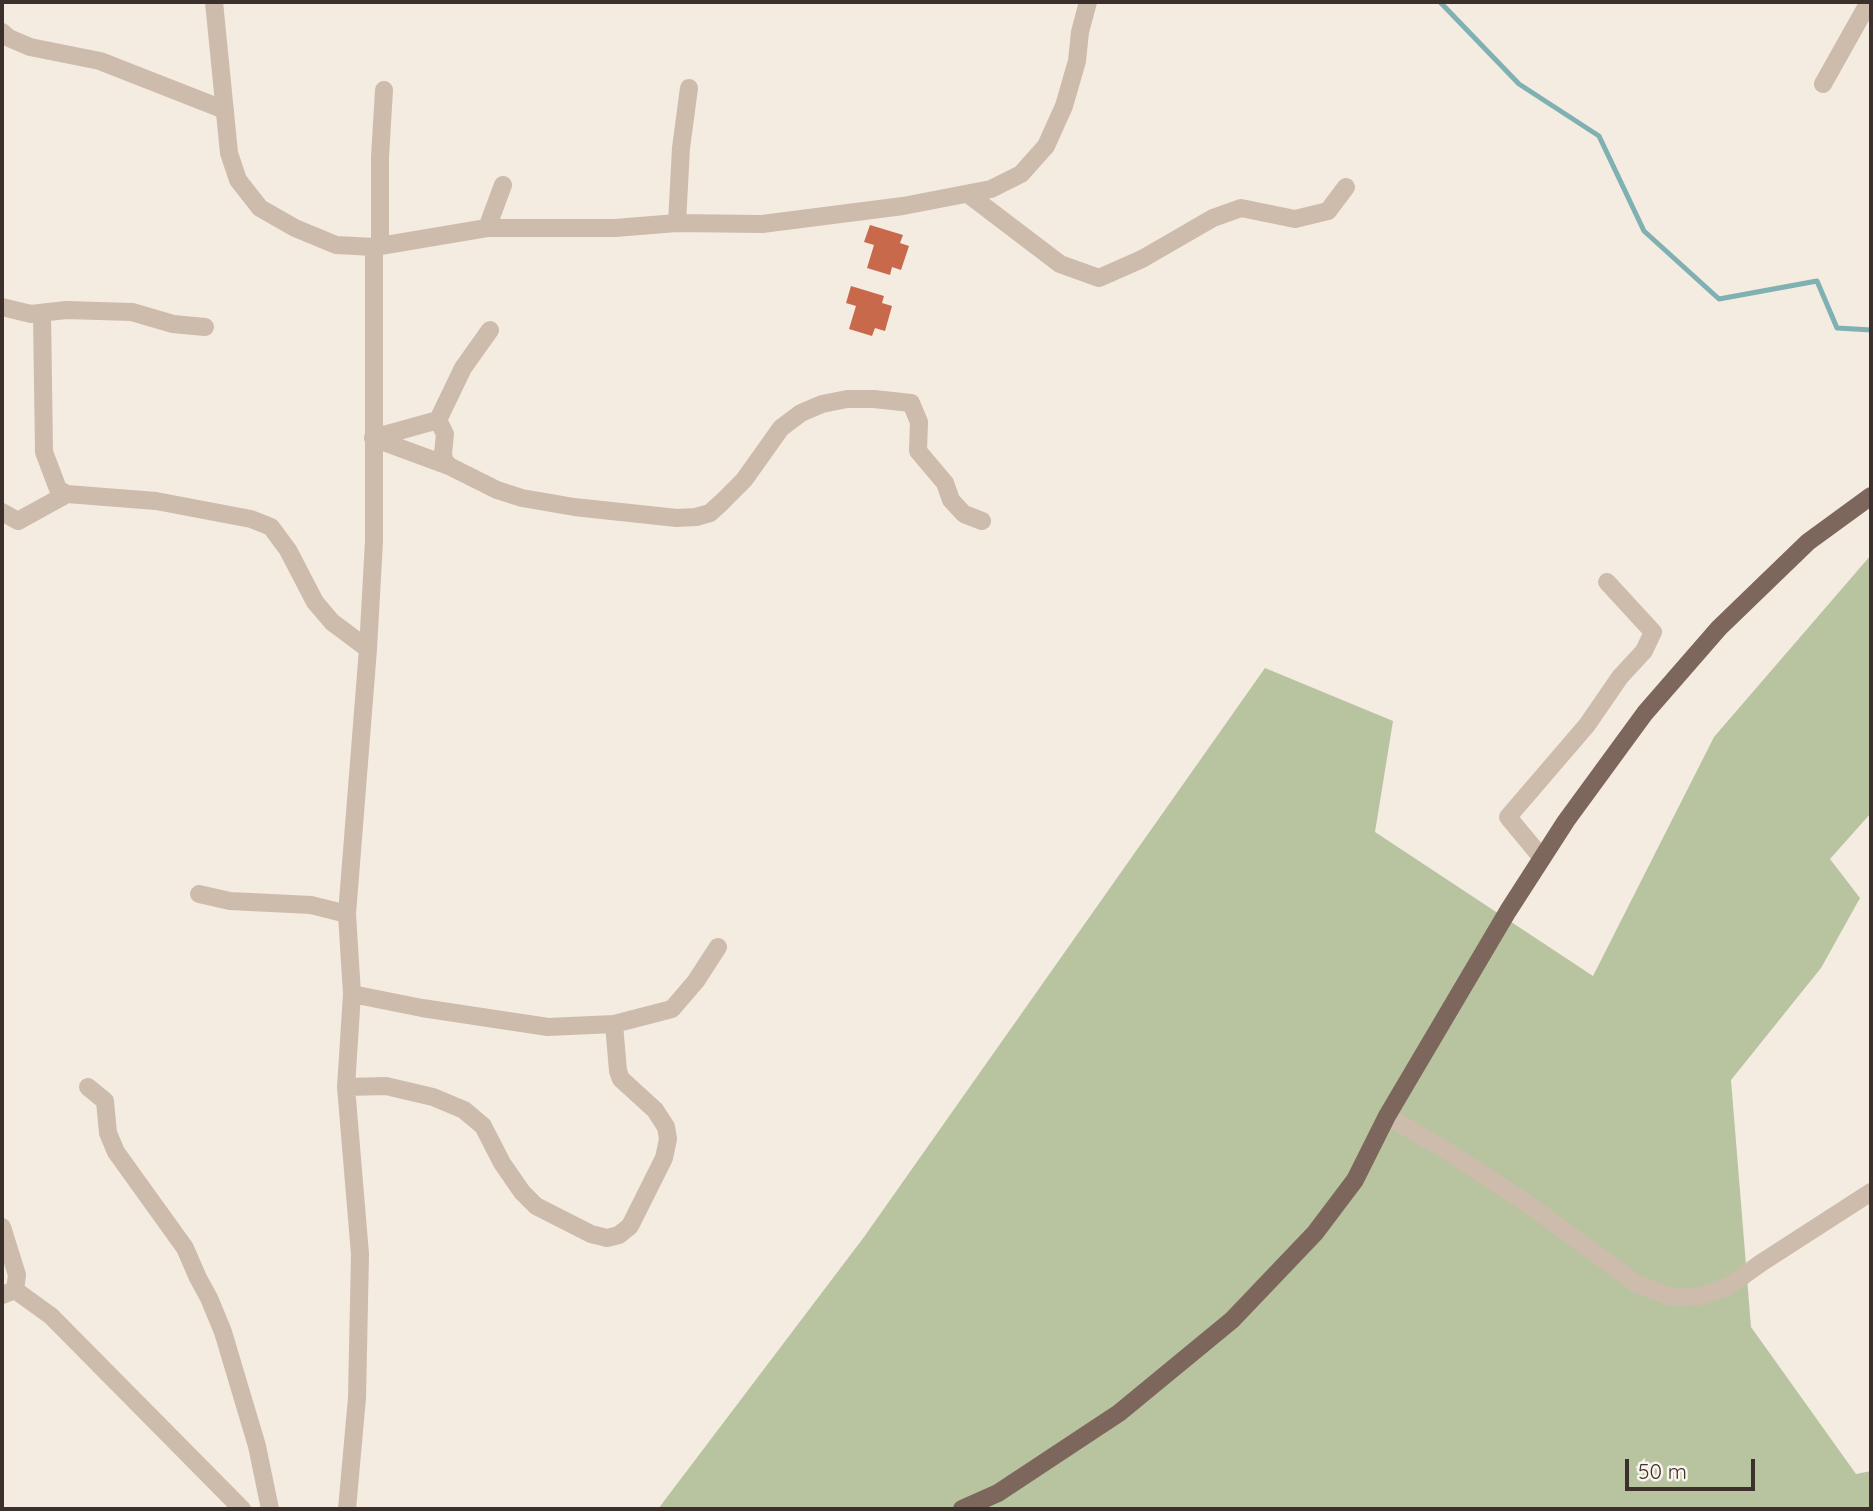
<!DOCTYPE html>
<style>
body{margin:0}
#map{position:relative;width:1873px;height:1511px;overflow:hidden;background:#f4ebe1;font-family:Quicksand,sans-serif}
canvas{display:block}
.frame{position:absolute;inset:0;border:4px solid #3b302b;pointer-events:none}
.scale{position:absolute;left:1625px;top:1459px;width:130px;height:32px;box-sizing:border-box;border:4px solid #3b302b;border-top:0;padding-left:9px;font-size:21px;line-height:24px;white-space:nowrap;color:#3b302b;-webkit-text-stroke:5px #fbf5ee;paint-order:stroke}
</style>
<div id="map">
<canvas width="1873" height="1511"></canvas>
<div class="frame"></div>
<div class="scale">50 m</div>
</div>
<script>
const context = document.querySelector('canvas').getContext('2d');
context.lineJoin = 'round';
function paint(path, color) { context.fillStyle = color; context.fill(path, 'evenodd'); }
const toPath = rows => new Path2D(rows.map(r => 'M' + r).join(''));
function trace(path, color, width, dash) { context.strokeStyle = color; context.lineWidth = width; context.lineCap = dash ? 'butt' : 'round'; context.setLineDash(dash || []); context.stroke(path); }
paint(toPath([
 [1871,555,1871,813,1830,859,1860,898,1821,968,1731,1080,1751,1327,1856,1474,1871,1471,1871,1509,658,1509,864,1237,1265,668,1393,721,1375,832,1593,976,1714,737]
]), '#b8c4a0');
trace(toPath([
 [1440,2,1519,84,1599,136,1644,231,1719,299,1817,281,1837,328,1871,330]
]), '#7fb0b2', 5);
paint(toPath([
 [870,225,903,235,900,243,909,246,901,270,892,267,890,275,867,268,874,245,864,242],
 [851,286,884,296,882,303,892,306,885,331,875,328,872,336,849,329,856,306,846,303]
]), '#c8694b');
trace(toPath([
 [214,2,229,153,238,180,260,208,295,228,336,245,374,247,487,228,615,228,677,223,762,224,903,206,991,189,1021,174,1046,146,1064,106,1077,61,1080,32,1088,2],
 [2,32,9,38,30,47,100,61,225,110],
 [1823,84,1869,2],
 [968,194,1060,264,1099,278,1142,259,1213,218,1241,208,1295,219,1328,211,1346,187],
 [677,223,681,148,689,88],
 [487,228,503,185],
 [380,246,380,157,384,90],
 [2,307,31,314,66,310,132,312,173,324,205,327],
 [42,313,44,452,58,489,67,494,156,501,251,519,271,527,288,550,315,602,332,622,368,649],
 [438,420,463,368,490,330],
 [373,438,438,420,445,434,443,453,444,460,449,466,497,490,522,498,574,507,677,518,696,517,710,513,722,502,744,480,781,428,801,413,822,404,847,399,874,399,911,403,919,422,918,451,945,483,951,500,964,514,982,521],
 [373,438,449,466],
 [2,512,18,521,67,494],
 [1542,858,1508,817,1587,725,1620,677,1644,651,1653,632,1607,582],
 [199,894,230,901,311,905,347,914],
 [352,994,422,1008,548,1027,614,1024,672,1009,696,981,718,947],
 [88,1087,105,1101,108,1133,116,1152,185,1248,198,1278,209,1298,223,1332,257,1446,270,1509],
 [346,1087,386,1086,433,1097,464,1110,483,1126,502,1163,522,1192,536,1206,591,1234,607,1238,619,1235,630,1226,664,1158,668,1139,666,1127,655,1110,621,1079,618,1071,614,1024],
 [1387,1116,1439,1146,1525,1202,1637,1284,1671,1297,1701,1296,1729,1286,1761,1263,1871,1192],
 [2,1227,17,1275,15,1290],
 [2,1295,15,1290,51,1316,242,1509],
 [347,1509,357,1398,360,1254,346,1087,352,994,347,914,368,649,374,541,374,247]
]), '#cdbbac', 18);
trace(toPath([
 [962,1509,998,1493,1119,1413,1232,1320,1315,1233,1355,1180,1387,1116,1508,911,1566,821,1645,713,1719,628,1808,542,1871,496]
]), '#7d675c', 18);
</script>
